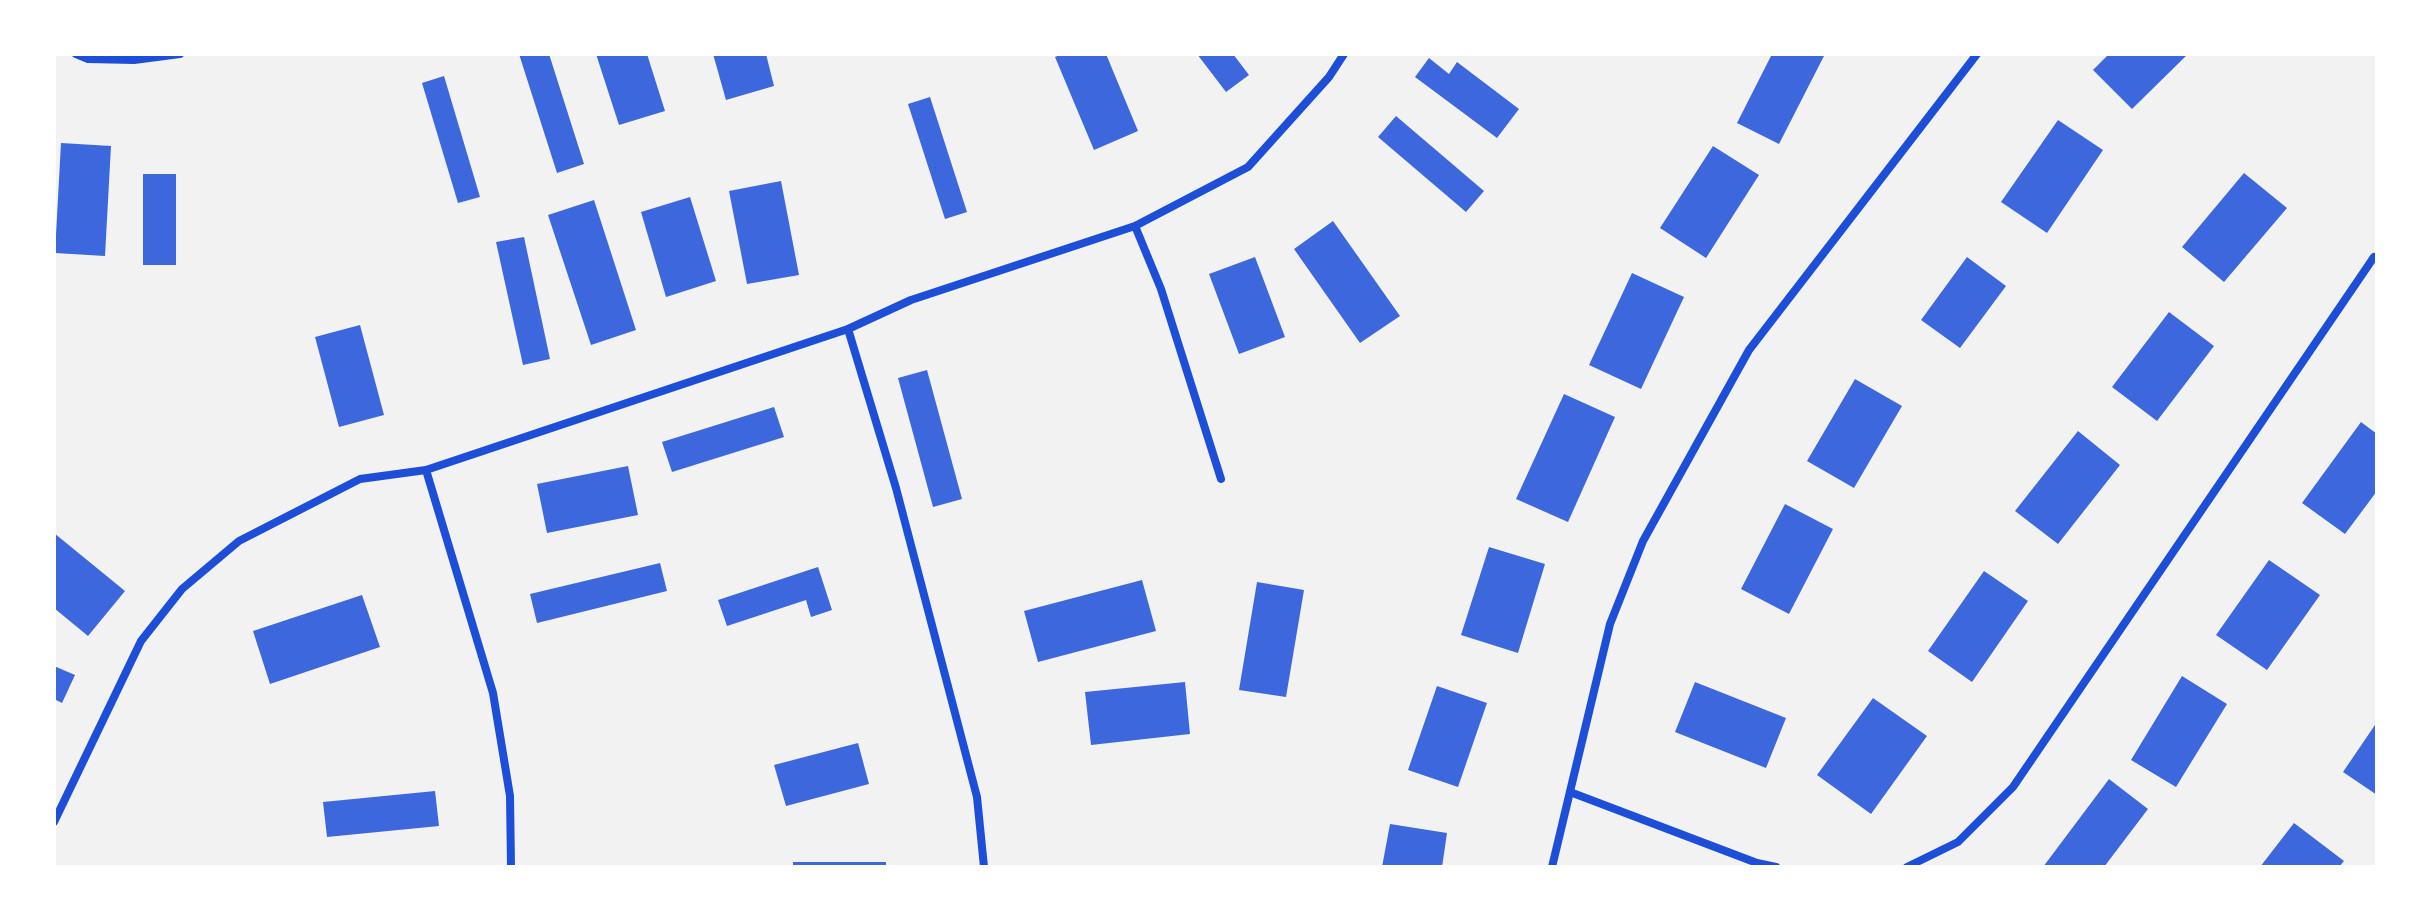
<!DOCTYPE html>
<style>
body{margin:0}
#map{position:relative;width:2431px;height:921px;overflow:hidden;background:#f2f2f2;font-family:Manrope,sans-serif}
canvas{display:block}
.frame{position:absolute;inset:0;border:56px solid #fff;pointer-events:none}
</style>
<div id="map">
<canvas width="2431" height="921"></canvas>
<div class="frame"></div>
</div>
<script>
const context = document.querySelector('canvas').getContext('2d');
context.lineJoin = 'round';
function paint(path, color) { context.fillStyle = color; context.fill(path, 'evenodd'); }
const toPath = rows => new Path2D(rows.map(r => 'M' + r).join(''));
function trace(path, color, width, dash) { context.strokeStyle = color; context.lineWidth = width; context.lineCap = dash ? 'butt' : 'round'; context.setLineDash(dash || []); context.stroke(path); }
paint(toPath([
 [519,54,549,54,584,164,557,173],
 [596,54,647,54,665,111,619,125],
 [713,54,766,54,774,86,726,100],
 [1062,54,1106,54,1138,131,1094,150,1055,57],
 [1197,54,1233,54,1249,75,1226,92],
 [1772,54,1825,54,1779,144,1737,123],
 [2109,54,2188,54,2132,109,2093,70],
 [1429,58,1449,74,1457,62,1519,109,1497,138,1415,77],
 [444,76,480,197,458,203,422,83],
 [930,97,967,212,945,219,908,104],
 [1396,116,1484,191,1466,212,1378,137],
 [2058,120,2103,150,2047,233,2001,202],
 [61,143,111,146,105,256,55,253],
 [1713,146,1759,175,1706,258,1660,228],
 [2244,173,2287,208,2224,282,2182,247],
 [143,174,176,174,176,265,143,265],
 [781,181,799,275,747,284,729,191],
 [690,197,716,281,666,297,641,212],
 [594,200,636,330,591,345,548,215],
 [1333,221,1400,316,1360,343,1294,249],
 [524,237,550,359,523,365,496,242],
 [1255,257,1285,337,1239,354,1209,274],
 [1967,257,2006,286,1960,348,1921,320],
 [1632,273,1684,297,1641,389,1589,365],
 [2169,312,2214,346,2157,421,2112,387],
 [360,325,384,415,339,427,315,337],
 [927,370,962,499,933,507,898,378],
 [1855,379,1902,406,1854,488,1807,461],
 [1564,394,1615,417,1568,522,1516,499],
 [774,407,784,437,672,472,662,442],
 [2361,422,2377,434,2377,491,2345,534,2302,503],
 [2078,431,2120,465,2058,544,2015,511],
 [628,466,638,515,547,533,537,484],
 [1785,504,1833,529,1789,614,1741,589],
 [54,533,125,591,88,636,54,608],
 [1489,547,1545,564,1518,653,1461,635],
 [2269,560,2320,595,2267,670,2216,635],
 [660,563,667,591,537,623,530,594],
 [818,567,832,610,811,617,806,600,727,626,718,600],
 [1984,571,2028,601,1972,682,1928,651],
 [1142,580,1156,631,1038,662,1024,611],
 [1257,582,1304,590,1286,697,1239,690],
 [362,595,380,647,270,684,253,631],
 [54,666,75,675,62,703,54,699],
 [2182,676,2227,704,2176,787,2131,760],
 [1185,682,1190,734,1091,745,1085,692],
 [1695,682,1786,718,1766,768,1675,732],
 [1437,686,1487,703,1458,787,1408,770],
 [1873,698,1927,736,1871,814,1817,775],
 [2377,722,2377,795,2343,772],
 [858,743,869,784,786,806,774,765],
 [2109,779,2148,809,2104,867,2043,867],
 [435,791,439,826,327,837,323,802],
 [2294,823,2344,861,2339,867,2260,867],
 [1390,824,1447,833,1442,867,1382,867],
 [793,862,886,862,886,867,793,867]
]), '#3d67dc');
trace(toPath([
 [76,54,88,59,134,60,180,54],
 [1135,226,1161,289,1221,479],
 [848,329,896,488,977,797,984,867],
 [426,470,493,693,510,796,511,867],
 [1570,792,1757,863,1776,867],
 [54,822,141,641,182,589,239,541,360,479,426,470,848,329,911,300,1135,226,1248,167,1329,77,1344,54],
 [1552,867,1610,624,1643,541,1749,350,1977,54],
 [1907,867,1958,842,2013,787,2374,257]
]), '#1d4ed8', 8);
</script>
